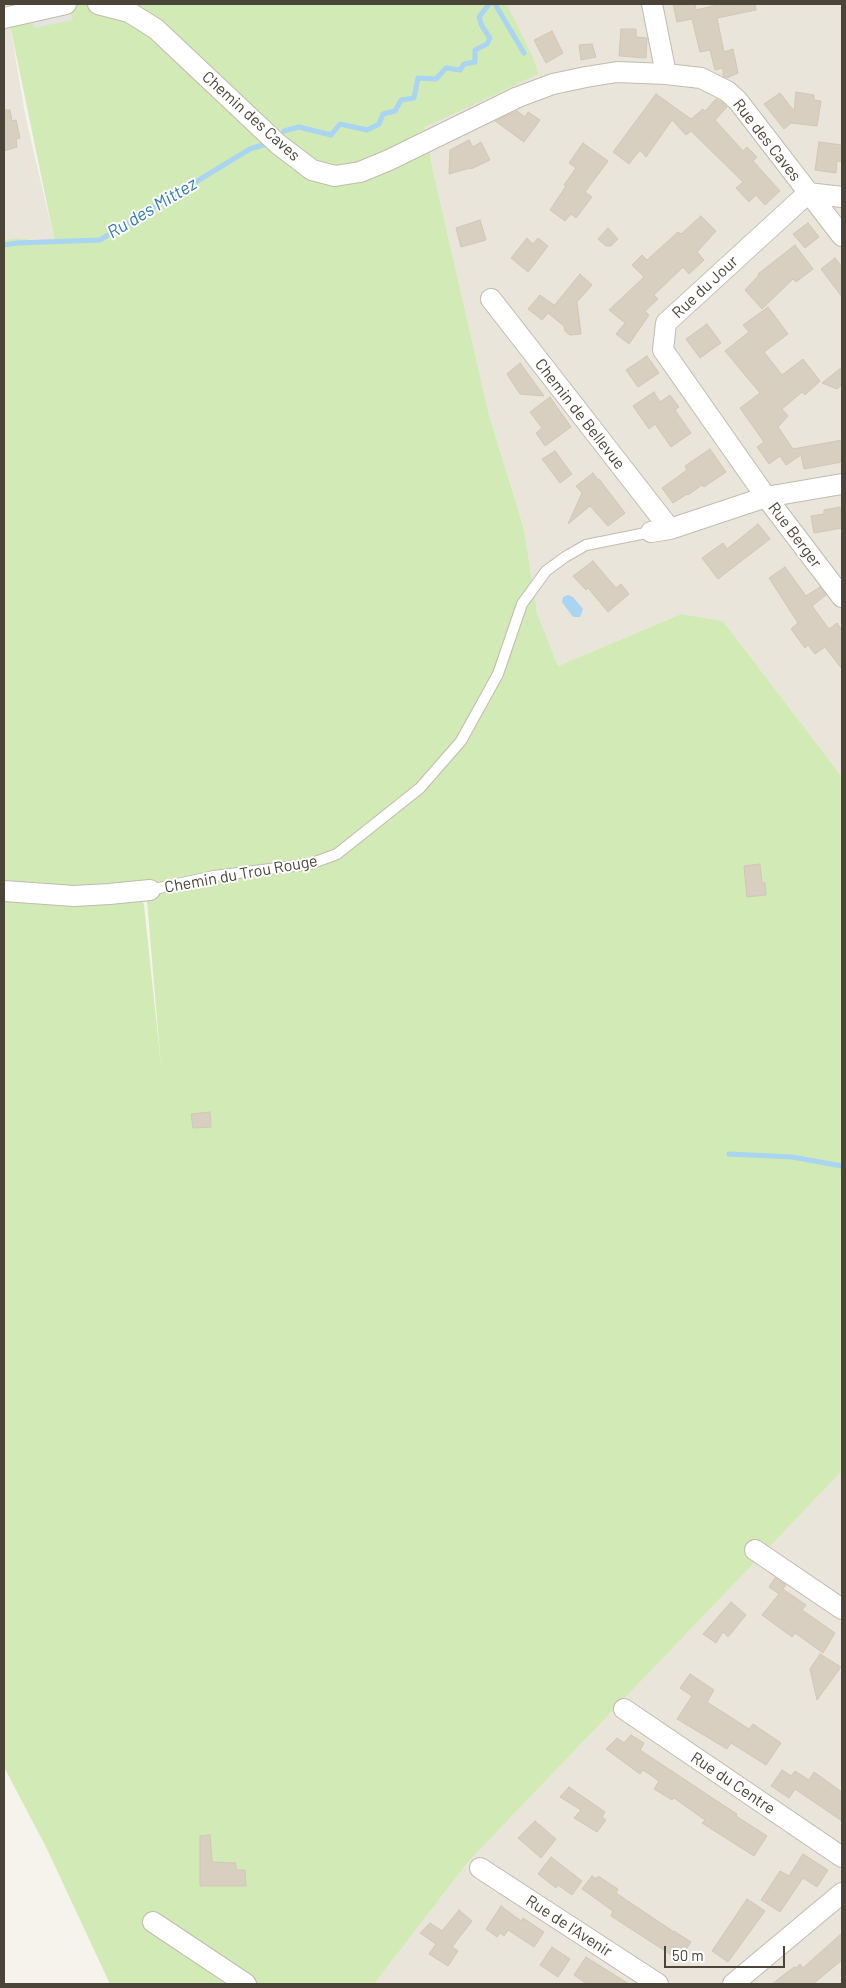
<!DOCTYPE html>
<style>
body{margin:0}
#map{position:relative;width:846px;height:1988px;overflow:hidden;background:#f6f3ec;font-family:Barlow,sans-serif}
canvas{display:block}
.frame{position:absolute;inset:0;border:5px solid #4b4439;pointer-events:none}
.scale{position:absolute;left:664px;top:1946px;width:121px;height:22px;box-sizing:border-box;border:2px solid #4b4439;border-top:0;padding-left:6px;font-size:15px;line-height:18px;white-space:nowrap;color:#4b4439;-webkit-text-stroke:4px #fff;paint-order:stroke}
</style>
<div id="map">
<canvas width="846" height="1988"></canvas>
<div class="frame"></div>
<div class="scale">50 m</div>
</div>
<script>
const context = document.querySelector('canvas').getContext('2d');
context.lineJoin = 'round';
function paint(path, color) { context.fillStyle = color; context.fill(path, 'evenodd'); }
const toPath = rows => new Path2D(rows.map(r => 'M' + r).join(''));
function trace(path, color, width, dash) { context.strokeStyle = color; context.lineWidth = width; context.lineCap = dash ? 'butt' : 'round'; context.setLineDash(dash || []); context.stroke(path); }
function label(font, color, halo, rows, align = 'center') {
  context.font = font + ' Barlow,sans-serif'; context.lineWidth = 4; context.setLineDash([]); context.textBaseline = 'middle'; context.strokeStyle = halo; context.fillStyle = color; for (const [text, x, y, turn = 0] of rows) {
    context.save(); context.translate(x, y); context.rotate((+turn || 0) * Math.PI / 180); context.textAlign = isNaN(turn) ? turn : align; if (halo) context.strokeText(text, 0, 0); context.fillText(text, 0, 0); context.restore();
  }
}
paint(toPath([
 [4,4,10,4,10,25,25,114,55,243,18,238,4,240],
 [507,4,842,4,842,777,723,621,681,614,558,666,537,613,524,529,489,415,432,166,425,126,539,74,532,55],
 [842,1471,842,1984,374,1984,468,1862]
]), '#eae5da');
paint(toPath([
 [10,4,507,4,532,55,539,74,425,127,432,166,489,415,524,529,537,613,558,666,681,614,723,621,842,777,842,1471,468,1862,374,1984,110,1984,47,1849,4,1767,4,897,141,895,144,905,161,1066,146,889,4,888,4,240,18,238,55,243,10,25]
]), '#d2eab5');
paint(toPath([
 [70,9,73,20,34,28,31,16]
]), '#e5e3e0');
paint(toPath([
 [568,595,573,597,583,609,580,617,573,617,562,602,563,597]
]), '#a9d4f2');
trace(toPath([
 [495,4,524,53],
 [284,131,299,127,331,135,340,124,367,130,379,124,383,114,395,111,401,100,414,98,418,78,436,79,446,68,460,70,464,64,475,62,475,50,487,44,490,38,482,26,479,17,489,4],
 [4,245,17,243,100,240,250,149,263,145],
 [729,1154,792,1157,842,1166]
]), '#a9d4f2', 5);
const building = toPath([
 [673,4,695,4,696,10,721,4,755,4,756,10,717,18,724,52,733,49,738,73,727,78,723,76,723,68,715,70,710,50,700,52,692,19,677,22,673,4],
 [621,29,636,29,636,37,647,38,646,58,619,56,621,29],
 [552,31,563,53,546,63,534,40,552,31],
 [592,44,596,57,581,60,579,45,592,44],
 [796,92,814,95,814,100,821,101,817,126,791,123,784,129,764,104,780,93,794,111,796,92],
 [656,94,691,119,703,109,705,111,716,99,720,101,727,107,715,120,743,151,747,147,757,157,753,161,780,191,765,205,756,195,749,202,736,188,743,182,691,131,686,135,672,120,646,157,640,150,629,164,613,152,656,94],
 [4,110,10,110,12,121,16,120,20,138,16,139,17,147,4,151,4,110],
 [517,111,525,117,528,112,540,120,524,142,495,121,517,111],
 [469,140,473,147,481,142,490,160,471,169,470,168,449,174,450,150,469,140],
 [819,142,842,145,842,162,837,161,836,173,815,170,819,142],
 [583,143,608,161,585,192,592,197,576,218,571,214,565,221,550,210,566,186,564,185,576,168,569,163,583,143],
 [701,216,716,231,697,252,704,260,689,274,683,267,654,295,658,299,645,311,649,315,629,344,616,334,625,323,609,310,644,277,632,265,642,255,647,260,678,232,681,234,701,216],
 [480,220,486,240,461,247,456,228,480,220],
 [808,223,819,237,805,248,793,234,808,223],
 [608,228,618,239,611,246,606,246,598,239,608,228],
 [527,238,533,244,538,238,548,246,528,272,511,258,527,238],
 [795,245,813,269,796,282,793,279,762,309,745,290,759,275,758,274,795,245],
 [835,258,842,267,842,297,821,269,835,258],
 [580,274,592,285,577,302,581,334,570,335,565,331,564,326,548,313,542,320,528,309,540,295,554,305,553,307,580,274],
 [768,307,788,334,764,352,782,375,803,359,820,381,805,395,802,392,782,409,788,416,778,427,793,449,842,440,842,462,804,469,801,455,786,465,780,456,769,464,757,447,764,442,740,408,760,393,725,351,749,332,743,325,768,307],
 [707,324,721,343,700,358,686,339,707,324],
 [647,356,659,373,638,387,626,370,647,356],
 [520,363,544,396,520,394,507,374,520,363],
 [842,367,842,385,837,389,822,383,842,367],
 [654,392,660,402,670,395,679,407,675,410,691,433,671,447,655,424,649,429,633,406,654,392],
 [550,397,571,427,545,446,536,433,542,428,530,412,550,397],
 [710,449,726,472,704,487,702,485,688,495,687,494,673,503,662,488,687,470,685,466,710,449],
 [555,451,572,474,560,483,542,459,555,451],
 [593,473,598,480,599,479,625,513,608,526,590,506,568,524,582,493,576,486,593,473],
 [840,507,842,528,814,533,811,516,824,514,824,510,840,507],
 [758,524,770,539,718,579,702,558,723,543,727,549,758,524],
 [593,561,616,588,621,584,629,594,608,612,588,588,586,590,573,576,593,561],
 [785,567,806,596,820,587,826,595,812,606,829,629,837,623,842,631,842,669,825,647,815,654,808,645,805,648,791,629,798,623,769,578,785,567],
 [760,864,762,883,765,883,766,895,747,897,744,866,760,864],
 [210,1112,211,1127,193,1128,191,1114,210,1112],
 [775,1578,786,1585,783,1589,806,1605,802,1610,835,1633,823,1653,795,1633,792,1637,762,1615,779,1594,769,1587,775,1578],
 [731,1602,746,1615,728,1637,723,1632,716,1643,703,1634,731,1602],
 [820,1654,841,1667,817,1700,810,1669,820,1654],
 [690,1674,714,1690,707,1702,749,1729,753,1724,781,1743,766,1765,731,1743,727,1749,677,1719,692,1696,680,1688,690,1674],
 [631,1735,644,1743,640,1750,717,1801,737,1814,736,1816,767,1836,754,1856,702,1823,705,1820,674,1798,672,1800,654,1789,659,1781,643,1770,640,1774,606,1749,617,1738,624,1743,631,1735],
 [782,1770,791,1776,795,1771,809,1780,814,1772,842,1792,842,1821,795,1789,789,1798,771,1786,782,1770],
 [569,1787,605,1812,602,1817,606,1820,597,1832,574,1818,581,1810,560,1797,569,1787],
 [535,1821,556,1839,541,1858,518,1838,535,1821],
 [210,1835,212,1862,236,1863,236,1870,245,1870,246,1886,200,1886,200,1836,210,1835],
 [803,1854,828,1870,817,1887,803,1878,780,1912,761,1900,780,1871,789,1876,803,1854],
 [551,1857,582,1881,572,1895,558,1885,556,1888,538,1874,551,1857],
 [592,1876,596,1879,598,1876,618,1889,616,1893,674,1932,674,1931,691,1942,679,1960,611,1916,613,1911,582,1889,592,1876],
 [747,1899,765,1911,728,1962,712,1951,747,1899],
 [501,1906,521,1921,523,1918,544,1932,534,1947,508,1930,504,1936,500,1933,497,1937,486,1929,501,1906],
 [459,1910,472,1921,452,1947,458,1951,448,1966,429,1954,436,1944,420,1933,430,1923,442,1931,459,1910],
 [842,1933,842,1960,813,1984,772,1984,794,1967,796,1968,800,1964,803,1968,842,1933],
 [552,1947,570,1959,558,1977,540,1965,552,1947],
 [586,1957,629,1984,587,1984,574,1975,586,1957]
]);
paint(building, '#d8cfc1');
trace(building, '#d3c7b4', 1);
const service = toPath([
 [150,890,214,876,310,864,337,854,420,788,461,741,498,674,522,604,546,571,565,557,586,545,651,532]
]);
const minor = toPath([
 [98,4,129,12,156,29,278,144,312,170,335,176,360,172,389,160,518,97,553,84,586,77,617,72,666,74,701,78,727,91,738,101,842,236],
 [652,4,666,74],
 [4,18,66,4],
 [842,197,808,193,666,323,663,350,766,497,842,597],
 [491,299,670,529],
 [651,532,670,529,766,497,842,484],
 [4,891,74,896,109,894,150,890],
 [755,1550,842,1609],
 [624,1709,842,1857],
 [480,1868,658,1984],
 [153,1922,246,1984],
 [733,1984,842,1893]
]);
trace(service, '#c2bbae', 12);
trace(minor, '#c2bbae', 22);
trace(service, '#fff', 10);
trace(minor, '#fff', 20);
label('16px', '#4b4439', '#fff', [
 ["Chemin des Caves",251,116,42],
 ["Rue des Caves",767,140,52],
 ["Rue du Jour",705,287,-43],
 ["Chemin de Bellevue",580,414,52],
 ["Rue Berger",795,535,53],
 ["Chemin du Trou Rouge",241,874,-10],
 ["Rue du Centre",733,1783,34],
 ["Rue de l'Avenir",569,1926,33]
]);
label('italic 18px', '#2e7ab2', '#fff', [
 ["Ru des Mittez",152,208,-31]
]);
</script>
